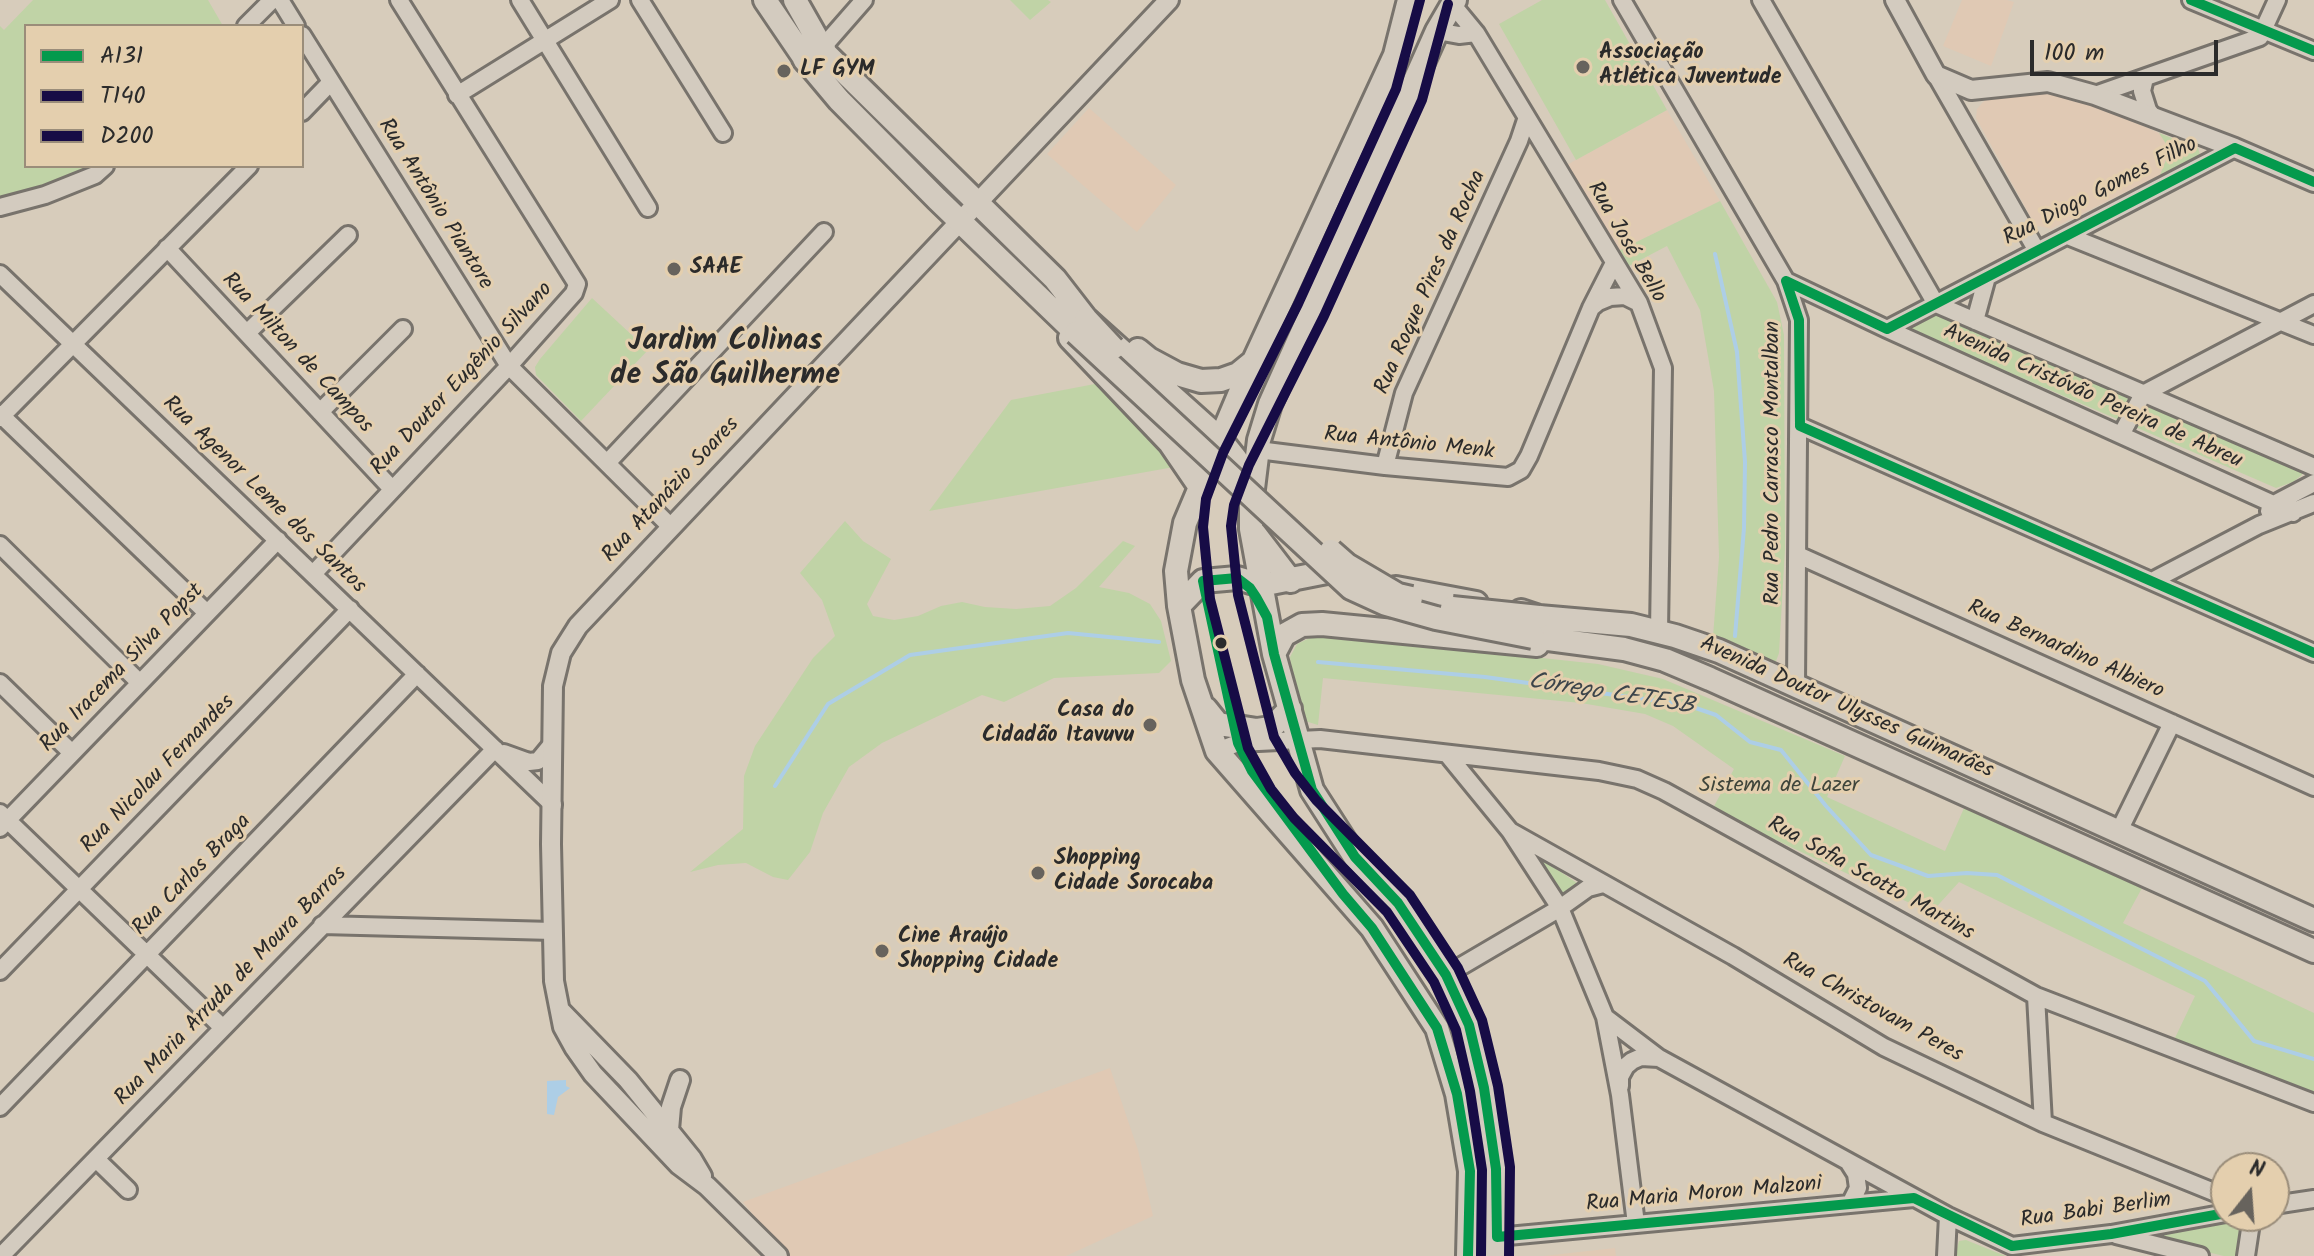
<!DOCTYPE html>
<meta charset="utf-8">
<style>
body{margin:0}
#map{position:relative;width:2314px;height:1256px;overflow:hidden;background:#d7ccbb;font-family:Kalam,sans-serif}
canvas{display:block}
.legend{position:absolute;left:24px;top:24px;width:280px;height:144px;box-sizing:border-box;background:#e4cfae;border:2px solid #9a8d7a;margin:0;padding:10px 14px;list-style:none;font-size:24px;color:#2b2b2b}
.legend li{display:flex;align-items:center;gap:16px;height:40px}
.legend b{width:40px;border:2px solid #9a8d7a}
.north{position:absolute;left:2210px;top:1152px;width:80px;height:80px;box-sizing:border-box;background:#e4cfae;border:2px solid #9a8d7a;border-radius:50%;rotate:17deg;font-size:22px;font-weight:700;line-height:32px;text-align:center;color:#2b2b2b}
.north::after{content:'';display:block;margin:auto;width:28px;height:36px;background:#67635d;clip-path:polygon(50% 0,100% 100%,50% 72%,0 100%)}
.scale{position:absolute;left:2030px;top:40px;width:188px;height:36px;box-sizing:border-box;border:4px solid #2b2b2b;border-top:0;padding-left:10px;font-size:24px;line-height:28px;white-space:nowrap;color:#2b2b2b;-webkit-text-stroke:6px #e4cfae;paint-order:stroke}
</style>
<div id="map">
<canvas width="2314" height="1256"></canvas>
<ul class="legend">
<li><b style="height:10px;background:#049a4d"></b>A131</li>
<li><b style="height:10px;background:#170c46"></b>T140</li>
<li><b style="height:10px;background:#170c46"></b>D200</li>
</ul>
<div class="north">N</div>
<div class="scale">100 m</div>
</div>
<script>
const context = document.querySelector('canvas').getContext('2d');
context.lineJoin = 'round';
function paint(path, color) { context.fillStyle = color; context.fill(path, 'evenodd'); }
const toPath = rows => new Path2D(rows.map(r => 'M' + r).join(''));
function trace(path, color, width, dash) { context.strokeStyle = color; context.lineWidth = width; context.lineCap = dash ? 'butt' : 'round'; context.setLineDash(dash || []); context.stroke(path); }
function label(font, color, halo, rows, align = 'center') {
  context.font = font + ' Kalam,sans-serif'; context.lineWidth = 6; context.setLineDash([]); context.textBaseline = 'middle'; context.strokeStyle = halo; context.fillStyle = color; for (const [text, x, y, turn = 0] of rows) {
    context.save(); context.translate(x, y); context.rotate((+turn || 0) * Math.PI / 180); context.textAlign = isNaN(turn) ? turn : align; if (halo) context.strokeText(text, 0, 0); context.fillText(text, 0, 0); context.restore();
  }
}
paint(toPath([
 [1962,0,2007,0,2014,2,1991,66,1943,46],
 [2054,92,2090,103,2159,133,2170,150,2160,175,2051,229,2035,225,1976,118,1977,109,1983,102,1992,97],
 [1089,108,1176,185,1137,232,1047,154],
 [1667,110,1720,201,1616,252,1563,167],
 [1110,1068,1138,1150,1153,1216,1066,1256,786,1256,743,1202],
 [1615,1248,1616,1256,1543,1256]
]), '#e0c9b4');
paint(toPath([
 [33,0,208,0,223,26,26,26,26,166,89,166,71,178,0,200,0,26,4,30],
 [1010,0,1048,0,1051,2,1030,20],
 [1542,0,1605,0,1667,110,1576,160,1499,24],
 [2159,133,2198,148,2201,158,2160,175,2170,150],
 [1720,201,1777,302,1784,335,1785,549,1779,653,1776,661,1771,663,1713,637,1719,557,1714,391,1700,310,1667,246,1625,268,1616,252],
 [592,298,648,350,581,421,536,375,535,367,540,359],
 [1938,312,2303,468,2302,475,2293,482,2276,488,1909,329],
 [1100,383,1154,438,1174,467,929,511,1011,400],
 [845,521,863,541,891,559,867,604,873,616,894,620,918,616,941,606,962,602,985,607,1016,609,1050,606,1076,588,1123,541,1135,546,1099,587,1129,593,1150,604,1161,621,1171,661,1159,673,1054,678,1004,702,982,695,882,743,849,767,823,813,810,852,788,880,773,877,746,863,718,865,690,872,743,829,744,776,755,746,813,658,835,636,822,600,800,573],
 [1318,634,1598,664,1663,679,1845,756,1827,797,1945,851,1965,806,2142,888,2123,923,2314,1013,2314,1095,2174,1040,2195,996,1959,882,1931,913,1712,810,1734,769,1673,726,1645,714,1581,703,1323,678,1318,725,1302,720,1293,690,1290,657,1297,644],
 [1537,856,1580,885,1564,895],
 [2237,1216,2246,1216,2240,1256,2224,1256,2135,1235],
 [1966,1240,1993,1251,2006,1256,1955,1256,1959,1241]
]), '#c0d3a6');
paint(toPath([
 [566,1080,566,1086,570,1088,558,1097,554,1115,547,1114,547,1081]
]), '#adcee6');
trace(toPath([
 [1715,254,1737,352,1745,462,1744,528,1735,636],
 [1318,662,1485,677,1687,705,1716,715,1750,742,1781,750,1826,806,1871,855,1928,876,1967,873,1997,875,2205,981,2254,1041,2314,1059],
 [775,786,828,704,910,655,1068,633,1159,642]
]), '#adcee6', 4);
const minor = toPath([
 [280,0,296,26],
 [520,0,648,208],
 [640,0,723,133],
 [1622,0,1786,281,1799,320,1796,684],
 [1761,0,1936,304,2314,467],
 [2191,0,2314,51],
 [1452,4,1476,33,1639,303,1663,368,1659,631],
 [246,26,272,0],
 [1437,31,1459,35,1476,33],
 [302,35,509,366,671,527],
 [822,48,864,0],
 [1936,75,2037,251],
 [2145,78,2142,91,2148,110,2154,118],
 [457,95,610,0],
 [2095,95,2260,37,2277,0],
 [302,112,331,82],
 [0,207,45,195,95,175,105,166],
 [2068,236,2314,335],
 [167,248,392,489],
 [0,274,553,805],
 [1786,281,1887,329,2293,513],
 [1592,307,1598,302,1610,297,1625,296,1639,303],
 [1975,321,1987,277],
 [1887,329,2235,148],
 [247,333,348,235],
 [320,412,403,329],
 [0,414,207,613],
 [0,418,249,166],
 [1800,426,2314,653],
 [2121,435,2143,394,2314,304],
 [1258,450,1385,466,1508,477,1521,470,1529,456,1591,308,1614,263],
 [607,463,824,232],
 [1385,466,1404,393,1519,141,1526,120],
 [2269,511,2274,504,2314,483],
 [0,545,140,683],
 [1798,555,2314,787],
 [313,574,509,366,574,293,577,284,399,0],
 [2152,581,2259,525,2314,503],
 [0,683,72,753],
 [1217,751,1238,743,1320,739,1599,771,1637,779,1664,791,2036,996,2314,1103],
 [504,753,529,762,538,761,552,744],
 [1447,754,1510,831,1560,908,1605,1017,1620,1095,1636,1224],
 [0,813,223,1028],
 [0,828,278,540],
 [1510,831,1733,956,1884,1047,2043,1123,2226,1197],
 [2119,831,2172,723],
 [322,925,553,931],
 [0,971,350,609],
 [1446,975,1560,908,1588,888,1603,884],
 [2036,996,2043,1123],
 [1605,1017,1659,1058,1948,1216,2012,1246,2111,1234,2226,1213],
 [1620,1086,1620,1077,1626,1066,1632,1061,1641,1057,1659,1058],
 [0,1107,417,674],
 [96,1159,128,1190],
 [1849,1163,1856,1174,1858,1188,1850,1204],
 [2274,1205,2314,1199],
 [2116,1235,2200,1256],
 [1497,1237,1914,1198],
 [1,1256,495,749],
 [1946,1256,1948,1216],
 [2246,1256,2252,1216]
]);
const tertiary = toPath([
 [1895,0,1936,75,1971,90,2048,82,2095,95,2235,148,2314,182],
 [560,1010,628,1080,692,1159,702,1176],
 [669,1130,671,1107,680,1080],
 [778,1256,707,1186,679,1165,593,1074,574,1047,563,1027,554,981,551,844,553,686,561,653,578,626,1169,0]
]);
const secondary = toPath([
 [765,0,803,56],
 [795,0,821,46],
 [1409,0,1395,55,1250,369,1185,523,1176,571,1179,606,1193,680,1217,751,1372,928,1437,1028,1457,1094,1470,1171,1468,1256],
 [1455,0,1437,31,1270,404,1259,440,1251,505,1251,529,1274,654,1312,790,1355,857,1398,903,1446,975,1469,1025,1484,1088,1496,1169,1497,1237,1495,1256],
 '803 54a11 11 0 1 1 22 0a11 11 0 1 1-22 0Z',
 [824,52,1055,279,1086,319,1220,439,1236,459,1249,496],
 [808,63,839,100,937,199,1076,333],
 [1070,338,1170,443,1200,487],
 [1138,350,1149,359,1177,374,1201,381,1221,380,1238,374,1254,361],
 [1255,534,1291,581],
 [1396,588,1476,603],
 [1179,606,1203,581,1237,578,1261,585,1332,571,1348,571],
 [1521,611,1539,617,1631,625,1675,636,1719,651,2314,920],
 [1533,637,1624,649,1665,660,1710,679,2314,951],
 [1274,654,1284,635,1302,625,1322,624,1537,645],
 [1206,709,1218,724,1257,730,1271,728,1290,709]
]);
trace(minor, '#78736c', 22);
trace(tertiary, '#78736c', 24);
trace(secondary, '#78736c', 28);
trace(minor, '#d3cbbf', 16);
trace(tertiary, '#d3cbbf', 18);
trace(secondary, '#d3cbbf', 22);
const secondaryBridge = toPath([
 [1086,319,1113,348],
 [1076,333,1351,588,1386,604,1436,618,1533,637],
 [1331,551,1347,565,1398,595,1411,598],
 [1452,608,1539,617]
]);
trace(secondaryBridge, '#78736c', 28, []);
trace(secondaryBridge, '#d3cbbf', 22);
trace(toPath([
 [2191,0,2314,51],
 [2235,148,2314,182],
 [1786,281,1799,320,1800,426],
 [1786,281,1887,329],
 [1887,329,2235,148],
 [1800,426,2314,653],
 [1468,1256,1470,1171,1457,1094,1437,1028,1372,928,1343,894,1252,771,1238,743,1203,581,1237,578,1250,588,1256,597,1267,617,1274,654,1312,790,1355,857,1398,903,1446,975,1469,1025,1484,1088,1496,1169,1497,1237,1914,1198,2012,1246,2111,1234,2226,1213]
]), '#049a4d', 10);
trace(toPath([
 [1420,0,1396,89,1298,304,1223,453,1206,499,1203,527,1210,599,1248,748,1271,789,1294,818,1387,912,1434,982,1456,1030,1470,1091,1482,1170,1481,1255]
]), '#170c46', 10);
trace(toPath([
 [1448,4,1422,100,1324,316,1249,465,1234,505,1231,526,1238,595,1274,737,1295,773,1316,800,1410,895,1458,968,1482,1020,1498,1086,1510,1167,1509,1256]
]), '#170c46', 10);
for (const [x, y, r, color] of [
 [1583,67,8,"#67635d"],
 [784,71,8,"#67635d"],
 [674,269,8,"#67635d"],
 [1221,643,7,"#2b2b2b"],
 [1150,725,8,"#67635d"],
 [1038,873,8,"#67635d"],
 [882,951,8,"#67635d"]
]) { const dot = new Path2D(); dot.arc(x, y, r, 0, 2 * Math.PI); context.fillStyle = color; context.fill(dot); trace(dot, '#e4cfae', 3); }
label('bold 22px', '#2b2b2b', '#e4cfae', [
 ["Associação",1599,54],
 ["Atlética Juventude",1599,79],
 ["LF GYM",800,71],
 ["SAAE",690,269],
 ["Casa do",1134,712,"right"],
 ["Cidadão Itavuvu",1134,737,"right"],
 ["Shopping",1054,860],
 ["Cidade Sorocaba",1054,885],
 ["Cine Araújo",898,938],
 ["Shopping Cidade",898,963]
], 'left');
label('22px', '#2b2b2b', '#e4cfae', [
 ["Rua Diogo Gomes Filho",2101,193,-27],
 ["Rua Antônio Piantore",434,205,58],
 ["Rua José Bello",1625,243,60],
 ["Rua Roque Pires da Rocha",1432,283,-66],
 ["Rua Milton de Campos",296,354,47],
 ["Rua Doutor Eugênio Silvano",463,380,-47],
 ["Avenida Cristóvão Pereira de Abreu",2092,398,24],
 ["Rua Antônio Menk",1409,445,6],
 ["Rua Pedro Carrasco Montalban",1774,463,-90],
 ["Rua Atanázio Soares",672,491,-47],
 ["Rua Agenor Leme dos Santos",263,496,44],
 ["Rua Bernardino Albiero",2065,651,24],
 ["Rua Iracema Silva Popst",123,669,-46],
 ["Avenida Doutor Ulysses Guimarães",1846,709,24],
 ["Rua Nicolau Fernandes",159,775,-46],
 ["Rua Carlos Braga",193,876,-46],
 ["Rua Sofia Scotto Martins",1870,880,29],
 ["Rua Maria Arruda de Moura Barros",232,987,-46],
 ["Rua Christovam Peres",1872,1009,29],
 ["Rua Maria Moron Malzoni",1704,1196,-5],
 ["Rua Babi Berlim",2096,1212,-8]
]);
label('22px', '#3f453b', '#e4cfae', [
 ["Sistema de Lazer",1779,787]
]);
label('italic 24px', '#3c444a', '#e4cfae', [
 ["Córrego CETESB",1611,696,9]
]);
label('bold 30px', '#2b2b2b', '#e4cfae', [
 ["Jardim Colinas",725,344],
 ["de São Guilherme",725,378]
]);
</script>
